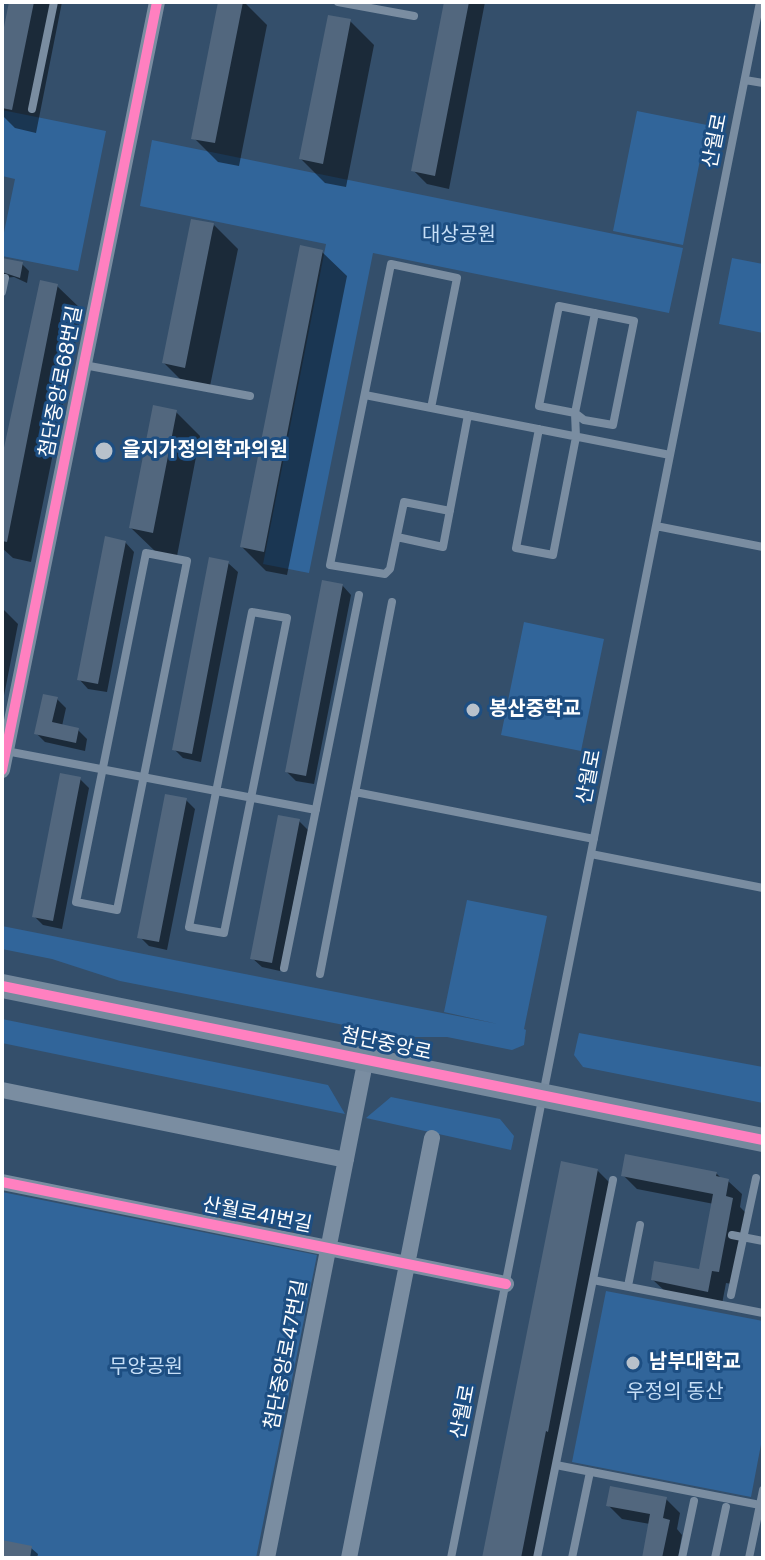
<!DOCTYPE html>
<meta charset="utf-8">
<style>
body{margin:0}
#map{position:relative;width:765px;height:1560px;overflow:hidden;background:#344f6b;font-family:Poppins,sans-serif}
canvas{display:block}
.frame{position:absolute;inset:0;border:4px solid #fff;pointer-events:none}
</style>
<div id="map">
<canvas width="765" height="1560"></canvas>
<div class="frame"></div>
</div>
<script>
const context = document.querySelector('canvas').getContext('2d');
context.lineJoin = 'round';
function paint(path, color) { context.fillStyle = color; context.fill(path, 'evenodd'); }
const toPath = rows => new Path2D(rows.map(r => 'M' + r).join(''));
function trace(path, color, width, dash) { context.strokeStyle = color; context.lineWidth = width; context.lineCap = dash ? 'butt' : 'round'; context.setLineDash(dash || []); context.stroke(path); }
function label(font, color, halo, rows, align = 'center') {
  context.font = font + ' Poppins,"Noto Sans KR",sans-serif'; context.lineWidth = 6; context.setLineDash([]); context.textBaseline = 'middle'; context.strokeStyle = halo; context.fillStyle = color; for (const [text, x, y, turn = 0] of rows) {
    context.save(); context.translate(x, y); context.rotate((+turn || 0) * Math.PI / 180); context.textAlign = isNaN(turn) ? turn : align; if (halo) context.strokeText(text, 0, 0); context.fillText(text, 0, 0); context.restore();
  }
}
paint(toPath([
 [2,110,106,131,78,271,2,256,2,242,15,179,2,176],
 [637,111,707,125,683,245,613,231],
 [152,140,683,248,669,313,373,253,309,573,263,564,326,244,140,206],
 [732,258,763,264,763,333,719,324],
 [524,622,604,639,581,751,501,735],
 [467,900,547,916,524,1029,526,1030,524,1045,512,1050,447,1037,405,1037,120,981,52,959,2,949,2,926,498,1024,444,1012],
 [2,1019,328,1085,345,1114,2,1043],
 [579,1033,763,1067,763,1103,583,1067,574,1055],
 [391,1097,500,1119,514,1136,511,1150,366,1118],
 [2,1192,317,1255,256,1558,2,1558],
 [606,1291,763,1321,763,1434,751,1497,572,1462]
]), '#31659a');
paint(toPath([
 [11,2,62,2,36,133,15,128,2,115,2,48],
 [220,2,244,2,267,25,239,166,218,162,194,138],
 [446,2,485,2,449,189,427,184,413,170],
 [350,21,374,45,346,187,325,183,301,159],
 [214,225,238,249,209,391,188,387,164,363],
 [322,252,347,276,287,575,266,571,242,547],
 [2,260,22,264,29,271,27,283,14,277,3,278],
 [57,286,82,310,31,562,13,558,2,548,2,470],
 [176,412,200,436,177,556,156,552,131,528],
 [125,542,134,552,107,692,88,689,79,679],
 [228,563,238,572,201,762,183,758,174,749],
 [342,585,351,595,314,784,296,781,287,772],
 [2,608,18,624,2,706],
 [57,699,66,708,62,726,78,730,87,739,85,751,45,742,36,733],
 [80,779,89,788,62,929,43,925,34,916],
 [186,800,195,809,167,950,149,946,140,937],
 [299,821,308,830,280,971,262,967,252,958],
 [597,1170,611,1184,537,1558,485,1558],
 [716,1173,722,1179,728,1181,742,1194,740,1207,746,1213,732,1284,726,1283,722,1304,667,1293,653,1280,701,1272,714,1204,637,1189,623,1175],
 [666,1499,680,1513,677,1529,682,1535,678,1558,644,1558,650,1524,622,1519,608,1505],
 [2,1542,31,1548,38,1554,37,1558,2,1558]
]), '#0007');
paint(toPath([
 [9,2,34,2,12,110,2,108,2,37],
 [218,2,243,2,215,143,191,139],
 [444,2,469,2,435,176,411,171],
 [328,15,351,19,323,164,299,159],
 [191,219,214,223,185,368,162,363],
 [300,245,323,250,264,552,240,547],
 [2,258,23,262,20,278,2,272],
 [40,280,58,284,7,542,2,541,2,457],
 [153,405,177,410,153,533,129,528],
 [105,536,126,541,98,684,77,680],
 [209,557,229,561,192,754,172,750],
 [322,580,343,584,306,776,285,772],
 [43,694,58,697,52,722,79,728,76,743,34,734],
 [60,773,81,777,53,921,32,917],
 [165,794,187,798,159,942,137,938],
 [278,815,300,819,272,963,250,959],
 [625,1154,717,1172,716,1176,729,1179,726,1196,733,1198,719,1272,712,1271,708,1292,651,1280,654,1261,699,1269,713,1194,621,1176],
 [561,1161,598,1169,548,1432,546,1431,521,1558,482,1558],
 [610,1486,667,1497,663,1518,670,1520,662,1558,642,1558,650,1514,606,1506],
 [2,1540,32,1546,30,1558,2,1558]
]), '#52677e');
trace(toPath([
 [338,2,414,16],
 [745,80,763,83],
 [32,109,54,2],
 [2,292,5,278],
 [559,306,634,321,613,425,584,420,575,413,539,406,559,306],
 [84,365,250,396],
 [365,395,670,455],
 [431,408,457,278,391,264,330,565,385,574,390,569,404,502,450,511],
 [539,429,516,548,553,555,576,437,575,413,595,313],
 [656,526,763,547],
 [397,537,443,547,468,415],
 [146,553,187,561,117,910,76,902,146,553],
 [252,612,287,618,224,933,189,927,252,612],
 [6,751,316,810],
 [355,792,594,839],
 [591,854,763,888],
 [284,968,359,595],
 [320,974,392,602],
 [732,1235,763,1241],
 [593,1280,763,1313],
 [628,1286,640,1225],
 [731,1295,756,1178],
 [556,1465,760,1505],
 [451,1558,760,2],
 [537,1558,613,1180],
 [572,1558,590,1472],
 [682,1558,694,1501],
 [715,1558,726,1507],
 [749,1558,763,1490]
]), '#7a8da1', 8);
trace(toPath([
 [2,770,157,2],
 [2,1090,346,1160],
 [2,1182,506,1284],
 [267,1558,366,1058],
 [349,1558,432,1138]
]), '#7a8da1', 16);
trace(toPath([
 [2,986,763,1140]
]), '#75899d', 24);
trace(toPath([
 [2,770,157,2],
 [2,986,763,1140],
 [2,1182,506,1284]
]), '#ff80c0', 10);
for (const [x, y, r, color] of [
 [104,451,10,"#b8c1cb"],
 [473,710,8,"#b8c1cb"],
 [633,1363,8,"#b8c1cb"]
]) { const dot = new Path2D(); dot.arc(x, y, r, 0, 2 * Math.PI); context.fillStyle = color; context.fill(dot); trace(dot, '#1d4e82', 3); }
label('20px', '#fff', '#1d4e82', [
 ["산월로",716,141,-79],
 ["첨단중앙로68번길",62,382,-79],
 ["산월로",590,777,-79],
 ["첨단중앙로",386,1045,12],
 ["산월로41번길",257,1216,11],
 ["첨단중앙로47번길",287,1355,-79],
 ["산월로",464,1412,-79]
]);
label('20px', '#c7dff7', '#1d4e82', [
 ["대상공원",459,236],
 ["무양공원",146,1368],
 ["우정의 동산",675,1393]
]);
label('bold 20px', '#fff', '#1d4e82', [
 ["을지가정의학과의원",122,451],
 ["봉산중학교",489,710],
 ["남부대학교",649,1363]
], 'left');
</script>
